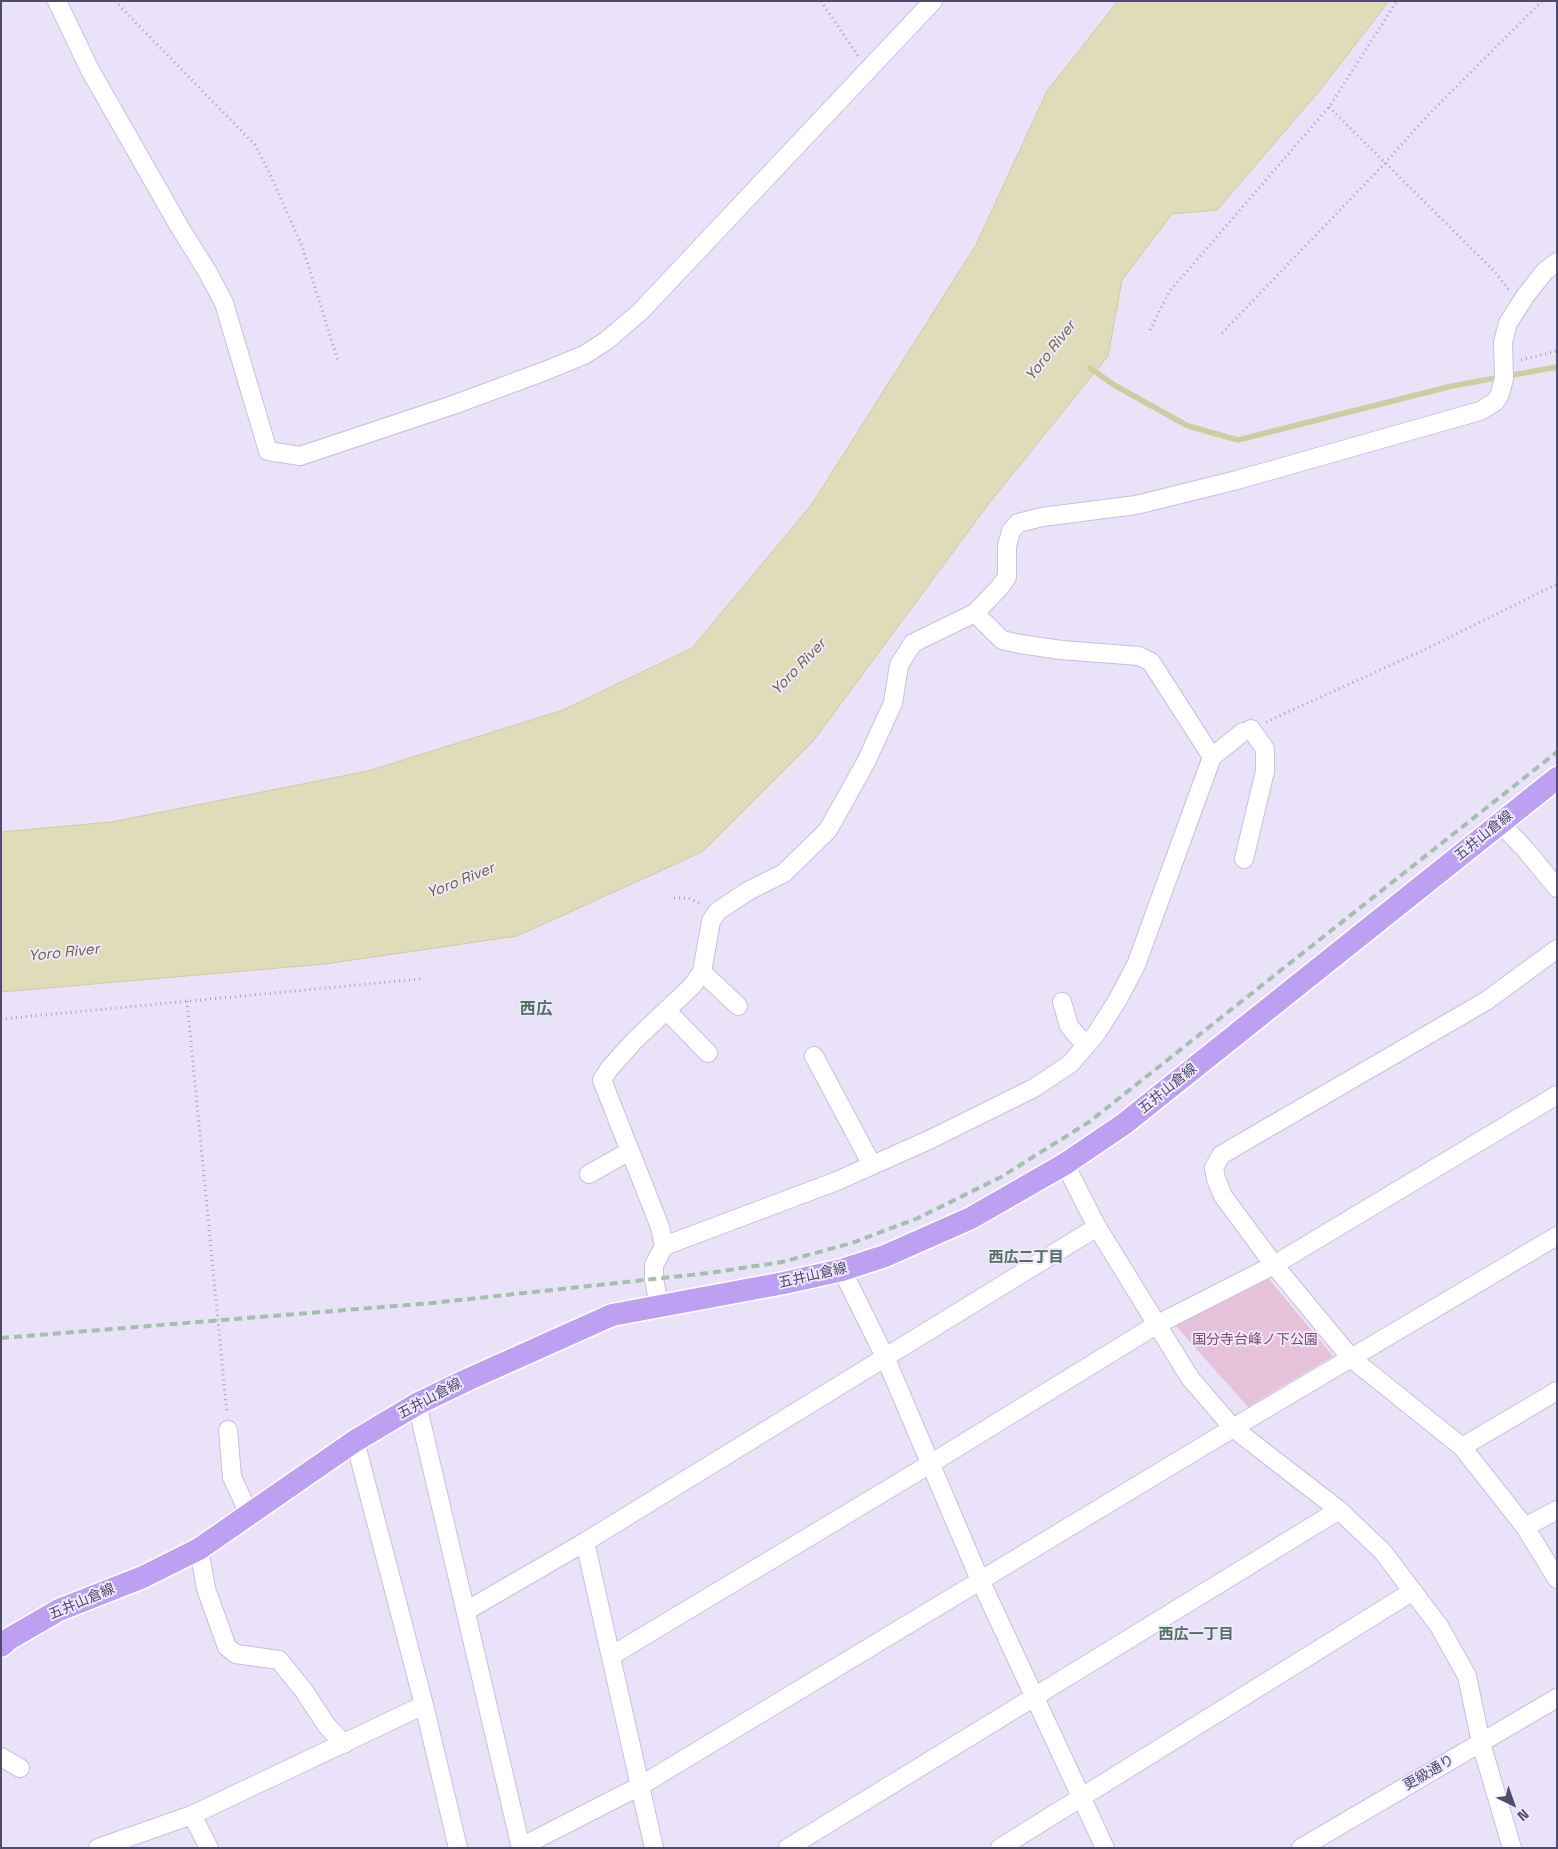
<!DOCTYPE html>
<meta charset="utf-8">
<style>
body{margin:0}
#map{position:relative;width:1558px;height:1849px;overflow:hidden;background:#eae2f9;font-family:"Space Grotesk",sans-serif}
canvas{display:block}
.frame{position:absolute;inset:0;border:2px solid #4e4b6e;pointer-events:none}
.north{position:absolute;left:1488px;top:1779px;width:50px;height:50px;-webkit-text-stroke:4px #eee7fd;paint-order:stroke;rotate:138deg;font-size:14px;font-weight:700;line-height:20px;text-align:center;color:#4e4b6e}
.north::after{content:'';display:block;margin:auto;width:18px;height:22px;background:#4e4b6e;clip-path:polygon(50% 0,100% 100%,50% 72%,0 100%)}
</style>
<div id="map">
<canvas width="1558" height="1849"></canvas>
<div class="frame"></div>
<div class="north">N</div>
</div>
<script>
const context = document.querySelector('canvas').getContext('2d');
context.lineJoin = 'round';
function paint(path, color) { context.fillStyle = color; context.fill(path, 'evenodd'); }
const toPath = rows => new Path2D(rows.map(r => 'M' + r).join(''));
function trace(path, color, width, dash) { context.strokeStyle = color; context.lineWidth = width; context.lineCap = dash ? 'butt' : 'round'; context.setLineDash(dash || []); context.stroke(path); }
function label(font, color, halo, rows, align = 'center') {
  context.font = font + ' "Space Grotesk","Noto Sans JP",sans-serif'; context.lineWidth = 4; context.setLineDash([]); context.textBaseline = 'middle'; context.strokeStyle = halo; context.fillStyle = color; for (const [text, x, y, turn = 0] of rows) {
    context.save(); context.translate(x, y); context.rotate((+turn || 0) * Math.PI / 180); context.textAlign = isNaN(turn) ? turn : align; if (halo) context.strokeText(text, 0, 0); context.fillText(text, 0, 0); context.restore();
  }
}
paint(toPath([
 [1263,1272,1333,1356,1248,1407,1176,1326]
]), '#e5c2da');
const water = toPath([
 [1118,1,1389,1,1321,89,1217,210,1172,214,1122,280,1108,356,990,502,814,740,702,852,517,936,325,964,1,992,1,832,111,822,368,771,563,710,692,648,812,504,976,245,1047,91,1118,1]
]);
paint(water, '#e0dbb9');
trace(water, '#d1cba0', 1);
trace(toPath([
 [1090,368,1114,385,1188,426,1238,440,1452,386,1557,367]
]), '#d1cba0', 5.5);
const minor = toPath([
 [57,1,90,70,179,226,207,271,224,303,268,451,300,456,453,405,545,371,584,355,606,341,640,312,933,1],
 [975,613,1002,640,1020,644,1061,650,1139,656,1151,662,1212,757],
 [1500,823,1525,849,1557,888],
 [1244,859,1265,771,1265,749,1251,729],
 [1557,949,1486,1001,1221,1155,1214,1168,1216,1179,1223,1196,1274,1265,1351,1358,1462,1447,1525,1527,1557,1579],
 [702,972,738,1006],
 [1062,1002,1069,1026,1086,1046],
 [667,1011,708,1053],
 [814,1056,872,1165],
 [1065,1164,1097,1227,1190,1378,1233,1428,1339,1510,1383,1552,1439,1626,1467,1676,1481,1743,1512,1848],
 [589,1174,630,1151],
 [664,1246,837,1181,931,1139,1034,1088,1070,1064,1096,1034,1117,1001,1136,965,1212,757,1243,732],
 [842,1270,885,1357,980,1580,1105,1848],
 [659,1305,654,1279,654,1265,664,1246,660,1227,602,1080,609,1069,634,1041,692,986,702,972,711,921,718,911,748,891,784,873,828,830,866,762,893,703,899,665,913,643,975,613,1000,587,1007,577,1007,546,1011,531,1018,523,1042,517,1136,505,1237,480,1480,411,1495,402,1500,394,1504,378,1503,342,1508,323,1526,295,1545,271,1557,262],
 [417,1404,521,1848],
 [228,1430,232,1477,249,1514],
 [355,1441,424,1705,458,1848],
 [1462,1447,1557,1391],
 [1525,1527,1557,1510],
 [585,1542,654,1848],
 [199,1549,206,1589,227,1647,236,1654,279,1660,304,1691,327,1726,344,1744],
 [466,1611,585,1542,1097,1227],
 [611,1656,930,1464,1156,1325,1274,1265,1557,1095],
 [1,1757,20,1768],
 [192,1815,209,1848],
 [521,1847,640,1786,1233,1428,1557,1236],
 [98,1848,192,1815,424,1705],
 [788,1848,1339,1510],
 [1000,1848,1413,1591],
 [1301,1848,1557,1698]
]);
const major = toPath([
 [1,1646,9,1639,59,1610,143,1577,199,1549,355,1441,417,1404,469,1379,612,1315,784,1283,842,1270,885,1256,971,1218,1065,1164,1124,1124,1557,778]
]);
trace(minor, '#c7c1de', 20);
trace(major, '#fff', 25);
trace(toPath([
 [115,1,255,145,269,172,302,246,338,361],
 [821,1,858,56],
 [1329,107,1494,271,1509,290],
 [1150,330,1169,292,1329,107,1397,1],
 [1222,333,1385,163,1429,114,1542,1],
 [1521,360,1557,351],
 [1266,722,1426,649,1557,584],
 [674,898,688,898,702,904],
 [187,1001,227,1414],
 [1,1019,420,979]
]), '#a5a0d0', 3, [1, 4]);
trace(minor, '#fff', 18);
trace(major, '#bda0f2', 22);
trace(toPath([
 [1,1338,432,1303,709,1273,782,1262,852,1243,918,1218,1001,1177,1089,1122,1557,752]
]), '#a2c1aa', 4, [8, 5]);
label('14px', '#4e4b6e', '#eee7fd', [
 ["五井山倉線",1484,836,-39],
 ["五井山倉線",1168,1089,-39],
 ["五井山倉線",813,1276,-13],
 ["五井山倉線",430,1399,-28],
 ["五井山倉線",82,1602,-23],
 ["更級通り",1429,1773,-30]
]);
label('14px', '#7e4a67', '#eee7fd', [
 ["国分寺台峰ノ下公園",1255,1340]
]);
label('italic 15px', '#6c673e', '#eee7fd', [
 ["Yoro River",1051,351,-52],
 ["Yoro River",799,667,-46],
 ["Yoro River",461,881,-22],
 ["Yoro River",64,953,-6]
]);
label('bold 15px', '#52715e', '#eee7fd', [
 ["西広二丁目",1026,1258],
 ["西広一丁目",1196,1635]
]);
label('bold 16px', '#52715e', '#eee7fd', [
 ["西広",536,1010]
]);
</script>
